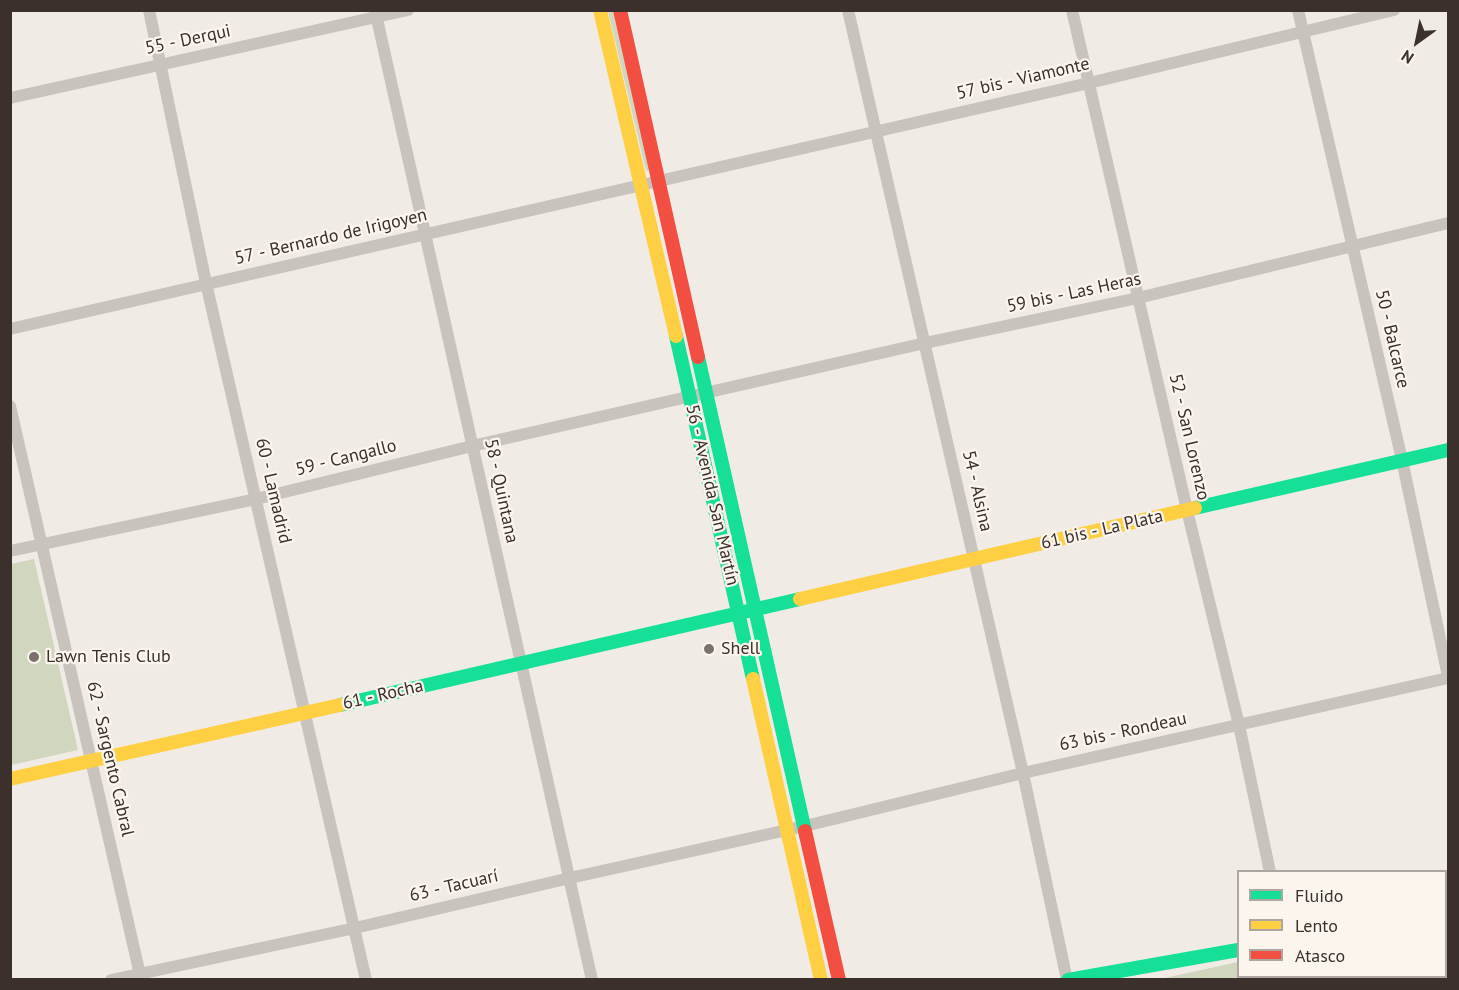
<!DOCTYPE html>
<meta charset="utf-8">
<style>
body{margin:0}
#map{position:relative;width:1459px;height:990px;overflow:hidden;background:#f0ebe5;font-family:"PT Sans",sans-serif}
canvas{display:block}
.frame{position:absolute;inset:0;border:12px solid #3b302b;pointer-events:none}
.legend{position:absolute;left:1237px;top:870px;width:210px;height:108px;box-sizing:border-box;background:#fbf5ee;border:2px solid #aea6a0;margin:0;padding:8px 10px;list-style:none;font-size:18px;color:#3b302b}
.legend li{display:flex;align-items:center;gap:12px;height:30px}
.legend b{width:30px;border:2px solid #aea6a0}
.north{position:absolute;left:1387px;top:12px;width:60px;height:60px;-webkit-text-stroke:4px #fbf5ee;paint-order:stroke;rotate:213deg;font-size:16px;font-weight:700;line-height:24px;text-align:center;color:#3b302b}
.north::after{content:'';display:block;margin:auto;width:21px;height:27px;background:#3b302b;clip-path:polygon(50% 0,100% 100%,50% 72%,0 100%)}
</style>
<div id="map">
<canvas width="1459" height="990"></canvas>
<div class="frame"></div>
<ul class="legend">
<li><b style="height:8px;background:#16e098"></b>Fluido</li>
<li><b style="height:8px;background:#ffcf43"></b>Lento</li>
<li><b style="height:8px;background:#f24e42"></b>Atasco</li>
</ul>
<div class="north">N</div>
</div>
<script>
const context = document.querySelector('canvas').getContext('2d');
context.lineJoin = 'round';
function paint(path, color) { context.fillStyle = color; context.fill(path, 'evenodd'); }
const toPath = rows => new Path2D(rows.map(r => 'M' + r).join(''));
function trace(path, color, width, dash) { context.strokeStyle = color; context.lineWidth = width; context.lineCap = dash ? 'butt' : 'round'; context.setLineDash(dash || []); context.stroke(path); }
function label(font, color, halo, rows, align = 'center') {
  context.font = font + ' "PT Sans",sans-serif'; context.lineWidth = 4.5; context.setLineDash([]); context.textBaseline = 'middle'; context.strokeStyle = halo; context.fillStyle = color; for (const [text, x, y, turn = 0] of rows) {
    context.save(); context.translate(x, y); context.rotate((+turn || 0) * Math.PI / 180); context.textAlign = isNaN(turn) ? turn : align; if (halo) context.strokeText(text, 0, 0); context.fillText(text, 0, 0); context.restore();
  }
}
paint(toPath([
 [608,11,613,11,651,170,646,171],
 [34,559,78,750,11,765,11,564],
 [1238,962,1238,976,1282,977,1282,979,1160,979]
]), '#d1d6bf');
trace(toPath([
 [149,10,206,283,366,980],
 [375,10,592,980],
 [848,10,1023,773,1067,980],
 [1072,10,1187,510,1239,725,1270,872],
 [1298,10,1402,460,1448,676],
 [10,98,408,10],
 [10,329,1089,83,1394,10],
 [10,406,141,979],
 [10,551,256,499,472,446,925,343,1138,298,1448,223],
 [1293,976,1294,980],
 [111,980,355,928,570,878,805,826,1023,773,1448,678]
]), '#c9c3be', 12);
trace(toPath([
 [676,336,753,679],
 [698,357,805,831],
 [1195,508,1448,450],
 [340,705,800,599],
 [1446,905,1448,905],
 [1068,980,1238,950]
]), '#16e098', 14);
trace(toPath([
 [600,10,676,336],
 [800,599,1195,508],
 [753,679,821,980],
 [10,779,340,705],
 [1446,960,1448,959]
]), '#ffcf43', 14);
trace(toPath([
 [620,10,698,357],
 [805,831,839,980],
 [1359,980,1373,976]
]), '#f24e42', 14);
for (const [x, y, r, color] of [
 [709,649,6,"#7a716c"],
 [34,657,6,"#7a716c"]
]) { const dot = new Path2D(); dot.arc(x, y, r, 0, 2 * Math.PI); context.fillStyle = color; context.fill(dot); trace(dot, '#fbf5ee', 2); }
label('18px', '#3b302b', '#fbf5ee', [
 ["55 - Derqui",188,40,-12],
 ["57 bis - Viamonte",1023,79,-13],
 ["57 - Bernardo de Irigoyen",331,237,-13],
 ["59 bis - Las Heras",1074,293,-12],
 ["50 - Balcarce",1392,339,77],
 ["52 - San Lorenzo",1189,437,77],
 ["59 - Cangallo",346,458,-14],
 ["60 - Lamadrid",273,491,77],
 ["58 - Quintana",501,491,78],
 ["54 - Alsina",977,491,77],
 ["56 - Avenida San Martín",712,495,77],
 ["61 bis - La Plata",1102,530,-13],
 ["61 - Rocha",383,695,-13],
 ["63 bis - Rondeau",1123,732,-12],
 ["62 - Sargento Cabral",110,759,77],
 ["63 - Tacuarí",454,886,-13]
]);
label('18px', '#3b302b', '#fbf5ee', [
 ["Shell",721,649],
 ["Lawn Tenis Club",46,657]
], 'left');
</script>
